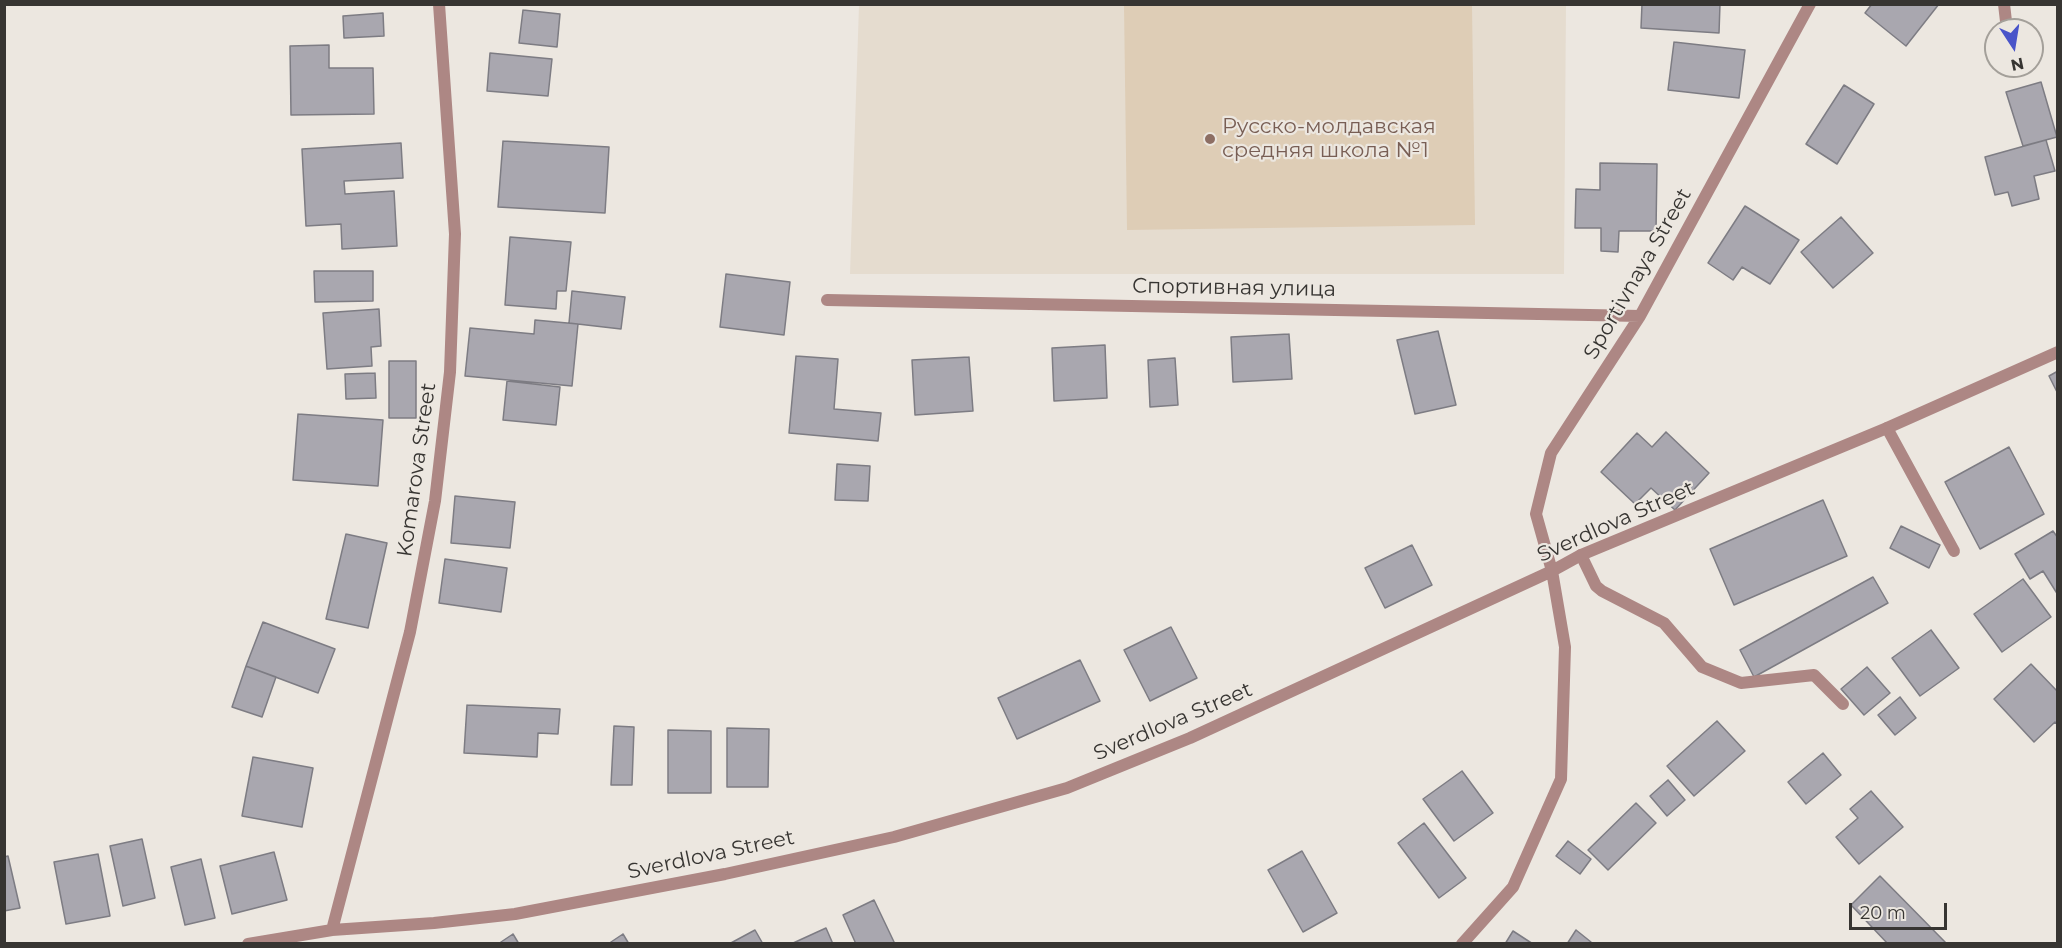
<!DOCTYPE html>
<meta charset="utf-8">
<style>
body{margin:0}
#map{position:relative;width:2062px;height:948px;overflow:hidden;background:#ece7e0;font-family:Montserrat,sans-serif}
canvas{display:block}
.frame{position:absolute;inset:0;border:6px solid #373532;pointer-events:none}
.north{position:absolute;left:1984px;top:18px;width:60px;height:60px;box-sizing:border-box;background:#ece7e0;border:2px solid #a4a09a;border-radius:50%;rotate:168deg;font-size:16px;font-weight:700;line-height:24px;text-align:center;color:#373532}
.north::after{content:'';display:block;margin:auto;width:21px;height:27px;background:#4954c9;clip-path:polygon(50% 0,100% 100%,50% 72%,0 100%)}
.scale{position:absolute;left:1849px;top:903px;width:98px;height:27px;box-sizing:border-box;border:3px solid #373532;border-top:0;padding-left:8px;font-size:18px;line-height:21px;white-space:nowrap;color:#373532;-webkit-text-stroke:4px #ece7e0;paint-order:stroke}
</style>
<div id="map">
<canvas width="2062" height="948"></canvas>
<div class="frame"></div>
<div class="north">N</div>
<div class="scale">20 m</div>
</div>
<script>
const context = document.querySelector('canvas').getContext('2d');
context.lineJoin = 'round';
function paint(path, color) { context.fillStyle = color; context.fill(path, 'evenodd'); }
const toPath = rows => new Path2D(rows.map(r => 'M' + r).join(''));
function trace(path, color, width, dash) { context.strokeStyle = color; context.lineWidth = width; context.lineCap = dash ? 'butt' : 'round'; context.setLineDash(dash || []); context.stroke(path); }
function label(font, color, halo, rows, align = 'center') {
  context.font = font + ' Montserrat,sans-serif'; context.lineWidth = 4.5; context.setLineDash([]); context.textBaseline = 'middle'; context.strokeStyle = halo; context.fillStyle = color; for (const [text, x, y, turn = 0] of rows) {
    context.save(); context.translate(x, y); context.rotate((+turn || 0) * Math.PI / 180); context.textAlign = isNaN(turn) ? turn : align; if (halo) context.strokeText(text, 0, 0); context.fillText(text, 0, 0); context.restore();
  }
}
paint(toPath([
 [859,5,1566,5,1564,274,850,274]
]), '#e5dccf');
paint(toPath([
 [1124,5,1472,5,1475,225,1127,230]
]), '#decdb6');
const building = toPath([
 [1642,4,1720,4,1719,33,1641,28,1642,4],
 [1872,4,1939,4,1906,46,1865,13,1872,4],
 [523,10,560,14,557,47,519,43,523,10],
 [383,13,384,36,344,38,343,16,383,13],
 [1674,42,1745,50,1739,98,1668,90,1674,42],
 [329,45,329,68,373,68,374,114,291,115,290,46,329,45],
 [490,53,552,59,548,96,487,91,490,53],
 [2041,82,2057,137,2023,146,2006,92,2041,82],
 [1844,85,1874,104,1837,164,1806,144,1844,85],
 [2046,140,2055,171,2034,176,2039,199,2012,206,2008,192,1995,195,1985,157,2046,140],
 [503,141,609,147,605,213,498,207,503,141],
 [401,143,403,178,344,181,345,194,394,191,397,246,342,249,341,224,306,226,302,149,401,143],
 [1600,163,1657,164,1656,231,1619,231,1618,252,1601,251,1601,228,1575,228,1576,189,1600,190,1600,163],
 [1745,206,1799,240,1770,284,1742,267,1733,280,1708,263,1745,206],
 [1841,217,1873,253,1833,288,1801,252,1841,217],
 [510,237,571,242,566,291,557,291,556,309,505,305,510,237],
 [314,271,373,271,373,301,315,302,314,271],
 [726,274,790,282,784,335,720,327,726,274],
 [572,291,625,297,621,329,569,323,572,291],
 [379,309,381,346,371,347,372,366,327,369,323,313,379,309],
 [535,320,578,324,572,386,465,376,470,328,534,334,535,320],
 [1438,331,1456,405,1415,414,1397,340,1438,331],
 [1289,334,1292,379,1233,382,1231,337,1289,334],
 [1105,345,1107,398,1054,401,1052,348,1105,345],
 [796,356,838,359,834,409,881,413,878,441,789,433,796,356],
 [969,357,973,411,915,415,912,360,969,357],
 [1175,358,1178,405,1150,407,1148,360,1175,358],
 [389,361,416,361,416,418,389,418,389,361],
 [2058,371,2058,394,2049,376,2058,371],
 [375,373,376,398,346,399,345,374,375,373],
 [507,381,560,387,556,425,503,420,507,381],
 [298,414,383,420,378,486,293,480,298,414],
 [1666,432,1709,473,1675,510,1651,488,1635,504,1601,472,1637,433,1652,447,1666,432],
 [2009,447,2044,514,1980,549,1945,482,2009,447],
 [837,464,870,466,868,501,835,500,837,464],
 [455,496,515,502,510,548,451,543,455,496],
 [1823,500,1847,556,1734,605,1710,549,1823,500],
 [1901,526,1940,545,1929,568,1890,548,1901,526],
 [2053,531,2058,538,2058,595,2043,571,2030,579,2015,554,2053,531],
 [346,534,387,543,368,628,326,619,346,534],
 [1412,545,1432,585,1385,608,1365,568,1412,545],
 [445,559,507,568,501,612,439,603,445,559],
 [1873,577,1888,603,1754,677,1740,650,1873,577],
 [2023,579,2051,617,2002,652,1974,614,2023,579],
 [263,622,335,649,318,693,246,666,263,622],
 [1171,627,1197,678,1150,701,1124,650,1171,627],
 [1931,630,1959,668,1920,696,1892,658,1931,630],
 [1080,660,1100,701,1017,739,998,698,1080,660],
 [2031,664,2058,692,2058,725,2055,722,2034,742,1994,699,2031,664],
 [246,666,276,677,262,717,232,707,246,666],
 [1867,667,1890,693,1864,715,1841,689,1867,667],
 [1900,697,1916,718,1895,735,1878,715,1900,697],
 [467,705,560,709,558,734,538,733,537,757,464,753,467,705],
 [1717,721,1745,751,1694,796,1667,766,1717,721],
 [614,726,634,727,632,785,611,785,614,726],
 [727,728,769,729,768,787,727,787,727,728],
 [668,730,711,731,711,793,668,793,668,730],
 [1823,753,1841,775,1806,804,1788,782,1823,753],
 [253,757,313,768,302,827,242,816,253,757],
 [1462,771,1493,813,1454,841,1423,799,1462,771],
 [1668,780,1685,800,1667,816,1650,796,1668,780],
 [1871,791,1903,827,1859,864,1836,837,1858,818,1850,809,1871,791],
 [1636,803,1656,823,1608,870,1588,850,1636,803],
 [1424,823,1466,878,1439,898,1398,843,1424,823],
 [142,839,155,898,123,906,110,846,142,839],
 [1568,841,1591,859,1580,874,1556,856,1568,841],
 [1302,851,1337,913,1303,932,1268,870,1302,851],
 [274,852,287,900,232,914,220,866,274,852],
 [98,854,110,916,66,924,54,862,98,854],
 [8,856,20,908,4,911,4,857,8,856],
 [201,859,215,918,185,925,171,867,201,859],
 [1880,876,1947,944,1888,944,1851,905,1880,876],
 [874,900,895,944,856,944,843,915,874,900],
 [826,928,833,944,791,944,826,928],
 [755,930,763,944,729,944,755,930],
 [1576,930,1591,942,1590,944,1567,944,1576,930],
 [1513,931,1533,944,1505,944,1513,931],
 [513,934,519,944,498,944,513,934],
 [623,934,629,944,608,944,623,934]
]);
paint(building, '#a9a7af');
trace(building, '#7d7c83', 1.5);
trace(toPath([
 [1887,428,1954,551],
 [1581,555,1596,586,1602,591,1664,623,1702,667,1741,683,1814,675,1843,704]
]), '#ad8784', 12);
trace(toPath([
 [2004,4,2007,30],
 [2010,66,2010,67],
 [827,300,1640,316],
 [332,930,410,632,435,501,450,372,455,234,439,4],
 [248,944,332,930,434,923,515,914,725,874,894,837,1067,788,1190,738,1552,571,1581,555,1887,428,2058,352],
 [1462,944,1513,887,1561,779,1565,647,1552,571,1536,514,1551,453,1640,316,1810,4]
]), '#ad8784', 12);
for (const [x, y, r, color] of [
 [1210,139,6,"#8d6e63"]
]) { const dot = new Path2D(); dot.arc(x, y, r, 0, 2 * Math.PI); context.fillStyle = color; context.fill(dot); trace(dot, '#ece7e0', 2); }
label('21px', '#785e54', '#ece7e0', [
 ["Русско-молдавская",1222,127],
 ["средняя школа №1",1222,151]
], 'left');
label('21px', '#373532', '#ece7e0', [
 ["Sportivnaya Street",1638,274,-60],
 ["Спортивная улица",1234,288,1],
 ["Komarova Street",417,470,-82],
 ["Sverdlova Street",1616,522,-24],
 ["Sverdlova Street",1173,722,-23],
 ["Sverdlova Street",711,855,-12]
]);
</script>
